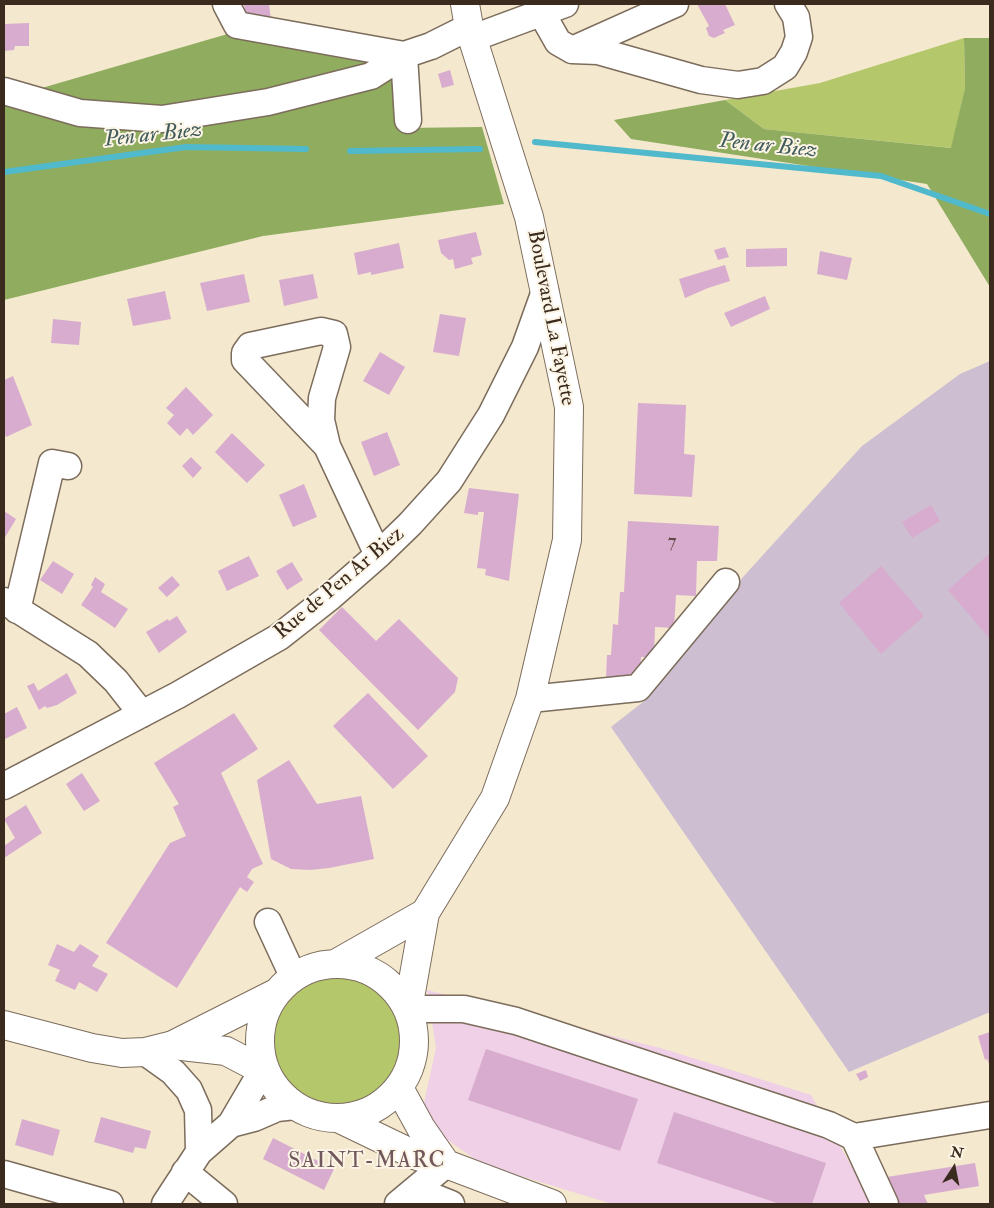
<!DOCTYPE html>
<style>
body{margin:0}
#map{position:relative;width:994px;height:1208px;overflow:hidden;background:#f4e8ce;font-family:"IM FELL Double Pica",serif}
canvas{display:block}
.frame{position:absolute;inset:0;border:5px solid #3b2a1e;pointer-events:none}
.north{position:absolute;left:929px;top:1143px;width:50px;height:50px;-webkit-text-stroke:4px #fcf5e5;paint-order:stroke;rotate:11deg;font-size:14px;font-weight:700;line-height:20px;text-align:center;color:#3b2a1e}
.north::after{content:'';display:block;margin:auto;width:18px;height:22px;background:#3b2a1e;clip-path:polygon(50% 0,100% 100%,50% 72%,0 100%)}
</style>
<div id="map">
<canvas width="994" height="1208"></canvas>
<div class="frame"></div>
<div class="north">N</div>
</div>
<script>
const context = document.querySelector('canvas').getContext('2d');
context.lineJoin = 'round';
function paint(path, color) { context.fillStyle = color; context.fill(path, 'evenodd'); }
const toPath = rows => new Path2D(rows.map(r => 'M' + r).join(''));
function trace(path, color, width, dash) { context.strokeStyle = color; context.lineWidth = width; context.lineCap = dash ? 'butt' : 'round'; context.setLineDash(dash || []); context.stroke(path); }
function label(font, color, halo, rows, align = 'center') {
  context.font = font + ' "IM FELL Double Pica",serif'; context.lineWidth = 4; context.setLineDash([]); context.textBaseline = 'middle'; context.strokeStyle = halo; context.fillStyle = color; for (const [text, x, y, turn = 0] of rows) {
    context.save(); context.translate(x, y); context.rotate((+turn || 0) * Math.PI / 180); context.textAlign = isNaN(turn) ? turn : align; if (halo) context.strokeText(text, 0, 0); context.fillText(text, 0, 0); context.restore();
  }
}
paint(toPath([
 [427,990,664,1049,811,1095,873,1204,612,1204,482,1164,436,1132,424,1103,436,1048]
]), '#efd0e6');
paint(toPath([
 [990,361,990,1012,849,1072,611,727,648,698,743,577,862,446,960,374]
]), '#cdbed2');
paint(toPath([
 [964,38,965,88,952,148,764,129,725,100,820,83],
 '274 1040a64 64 0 1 1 128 0a64 64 0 1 1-128 0Z'
]), '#b4c76b');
paint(toPath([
 [231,33,368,60,399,77,404,128,482,127,504,204,263,236,4,300,4,99],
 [964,38,990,38,990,287,927,184,631,139,614,120,725,100,764,129,951,148,965,88]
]), '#8fac5f');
trace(toPath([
 [535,142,881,176,990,214],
 [350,151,480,149],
 [4,172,186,147,306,149]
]), '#50bacc', 6);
paint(toPath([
 [244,4,269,4,271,20,246,16],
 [697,4,725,4,735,25,723,30,725,33,714,38,709,36,706,28,709,26],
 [29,23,29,46,15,46,14,50,4,51,4,24],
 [450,70,454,85,442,88,438,74],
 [476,232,482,255,471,258,473,264,455,269,453,259,449,260,441,253,438,240],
 [399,243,404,268,371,275,371,272,358,275,354,253],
 [725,247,729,257,718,260,714,250],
 [787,248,787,266,746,267,746,249],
 [820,251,852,258,847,280,817,274],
 [725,265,730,281,708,288,685,298,679,279],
 [244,274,250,302,207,311,200,283],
 [313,274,318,298,284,306,279,280],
 [165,291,171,319,133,326,127,299],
 [765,296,770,309,731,327,724,313],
 [440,314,466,318,459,356,433,352],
 [53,319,81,322,79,345,51,343],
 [380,352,405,367,389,395,363,381],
 [13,376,32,425,6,437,4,431,4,380],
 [186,387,213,415,193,435,187,428,180,436,167,423,174,415,166,408],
 [638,403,686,405,684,454,695,455,692,497,634,494],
 [387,432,400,465,374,476,361,442],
 [232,433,265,465,247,483,215,452],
 [191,457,202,468,193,478,182,466],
 [304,484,317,517,293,527,279,495],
 [469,488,519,494,509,581,485,575,486,569,477,568,484,512,478,512,478,515,464,513],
 [931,505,940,521,912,538,902,522],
 [4,511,16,519,4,539],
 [628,521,719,526,717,561,697,561,696,596,676,595,674,628,655,627,654,657,641,657,640,681,606,679,607,655,611,655,613,624,618,625,620,592,624,592],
 [990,553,990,639,948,590],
 [249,556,259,576,227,591,218,571],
 [53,561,74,574,62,594,40,580],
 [292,562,303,580,287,590,276,571],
 [881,566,924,616,881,654,839,603],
 [172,576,180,585,167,597,158,588],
 [95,577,105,584,101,592,128,609,115,628,81,605,93,587,91,585],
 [342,607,376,641,399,619,458,678,455,692,418,730,319,630],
 [177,616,187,632,159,653,146,632,168,619,169,621],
 [67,673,77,693,57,705,47,708,45,706,39,710,27,686,34,683,38,691],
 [368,693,428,756,393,789,333,726],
 [17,707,27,728,5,739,4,714],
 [234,713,258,749,221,773,263,864,252,869,247,877,254,882,247,892,240,887,177,988,106,943,170,843,186,836,173,807,179,804,154,763],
 [289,760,317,804,361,796,374,859,329,868,310,870,291,869,271,859,257,780],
 [82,773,100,801,84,811,66,784],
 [26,805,42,833,4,858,4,846,15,838,4,819],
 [57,944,74,952,80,944,99,956,92,966,108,974,97,992,79,982,75,990,55,981,60,970,48,965],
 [990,1032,990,1066,987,1059,985,1060,978,1036],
 [486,1049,638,1099,620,1151,468,1100],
 [866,1070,868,1077,860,1081,856,1074],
 [674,1112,826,1163,812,1204,780,1204,657,1163],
 [101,1117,151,1131,146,1149,135,1147,133,1153,94,1142],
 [22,1119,60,1130,53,1156,15,1145],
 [273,1138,334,1169,324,1190,263,1159],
 [975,1163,979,1186,924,1195,928,1204,900,1204,887,1177]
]), '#d8acce');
const minor = toPath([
 [226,4,237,25,404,55,408,120],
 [541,12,558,42,572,50,598,51,701,80,738,85,763,81,785,67,794,52,799,37,796,17,788,4],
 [473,38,565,4],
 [572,50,675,4],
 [4,91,80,113,162,119,268,102,371,76,404,55,431,46,469,27],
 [327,446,245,360,245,353,250,346,321,331,334,334,337,347,322,398,321,420,327,446,378,555],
 [4,601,88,654,116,681,142,714],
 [17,610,52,463,68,466],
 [530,699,638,688,726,582],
 [4,786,178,695,279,637,330,597,378,555,410,524,449,481,491,415,525,347,545,291],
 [268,922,293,976],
 [408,1009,464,1009,516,1021,829,1125,854,1137,885,1204],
 [145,1052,173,1072,189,1090,198,1110,199,1152],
 [231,1124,254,1118,277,1108,295,1106],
 [854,1137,990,1115],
 [185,1172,224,1204],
 [4,1174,110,1204],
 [416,1190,451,1204],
 [165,1204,199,1152,231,1124,258,1078,266,1072],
 [398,1204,446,1164]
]);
const major = toPath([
 [337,963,425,913],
 '260 1041a77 77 0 1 1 154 0a77 77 0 1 1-154 0Z',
 [408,1009,425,913,495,798,530,699,567,540,569,407,529,217,469,27,465,4],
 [4,1025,92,1048,122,1053,145,1052,173,1045,274,994],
 [173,1045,226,1051,266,1072],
 [399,1088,421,1128,446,1164],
 [340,1119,417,1156,446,1164,552,1204]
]);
trace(minor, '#7c6c5c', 29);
trace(major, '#7c6c5c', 30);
trace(minor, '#fff', 26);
trace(major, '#fff', 28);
label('19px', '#624a4a', null, [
 ["7",672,543]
]);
label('21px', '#3b2a1e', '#fcf5e5', [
 ["Boulevard La Fayette",550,318,79],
 ["Rue de Pen Ar Biez",340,584,-40]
]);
label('italic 22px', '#425c5b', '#fcf5e5', [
 ["Pen ar Biez",153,136,-6],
 ["Pen ar Biez",768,147,6]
]);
context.letterSpacing = '1px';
label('22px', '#72585c', '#fcf5e5', [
 ["SAINT-MARC",367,1162]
]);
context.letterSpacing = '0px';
</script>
